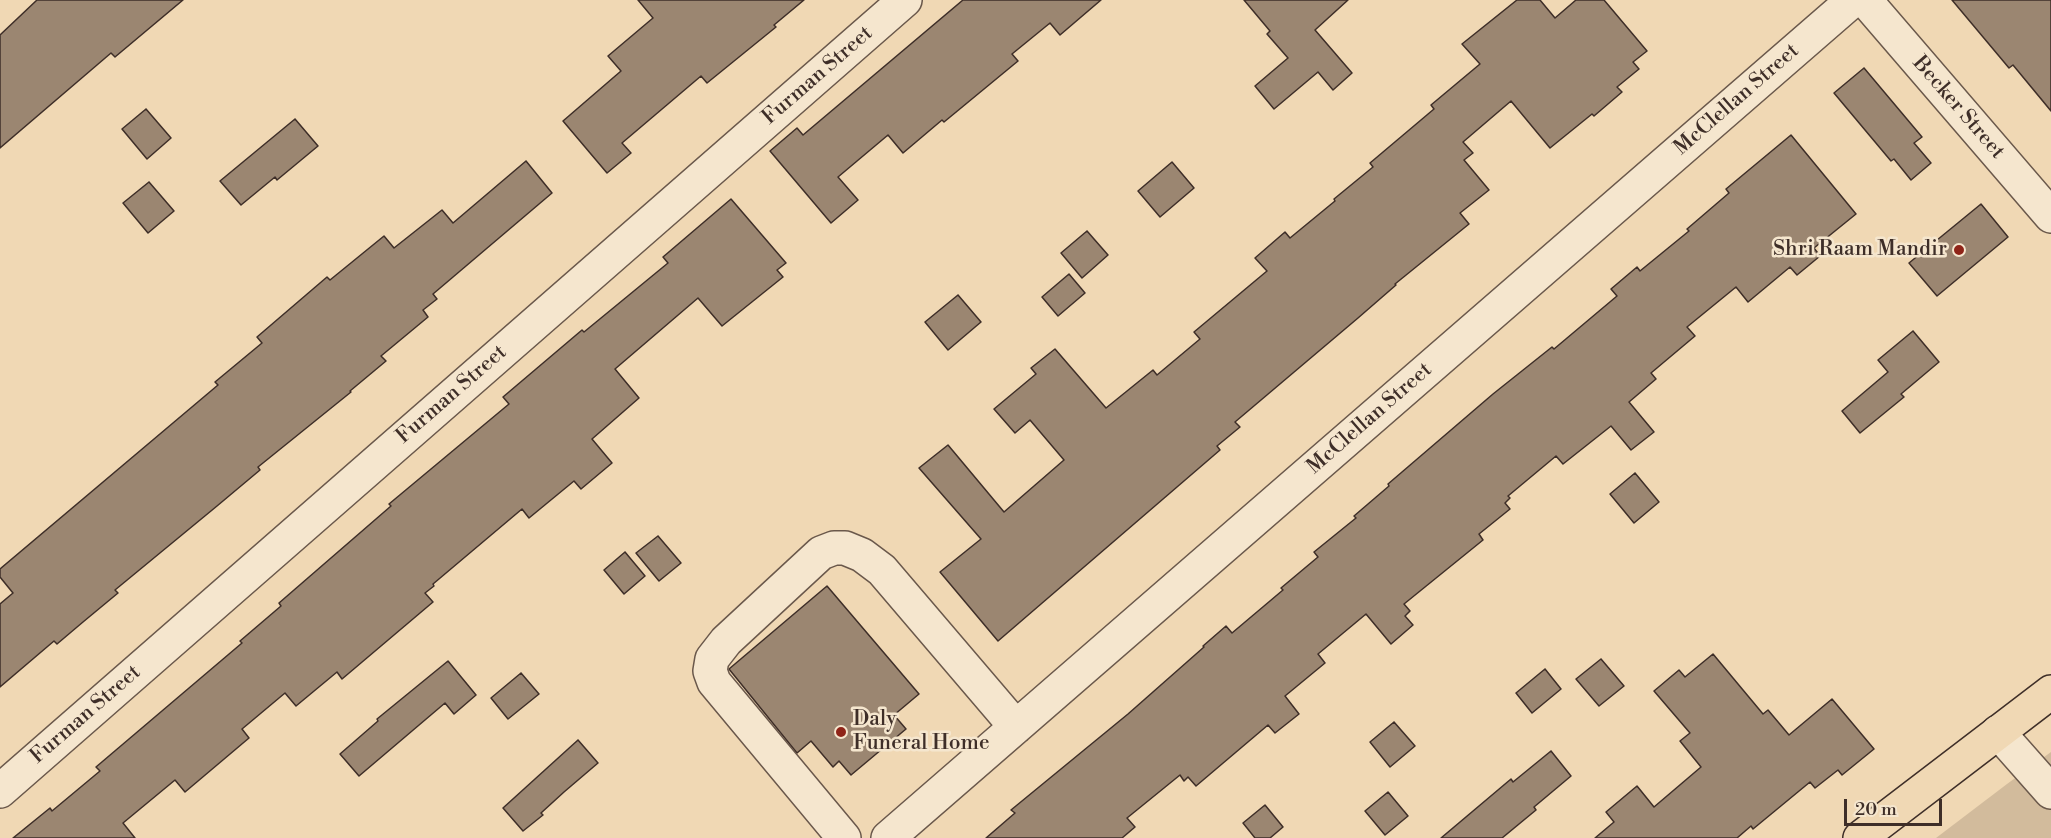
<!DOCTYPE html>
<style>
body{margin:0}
#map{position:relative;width:2051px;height:838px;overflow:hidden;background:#f0d8b4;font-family:"Libre Bodoni",serif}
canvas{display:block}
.scale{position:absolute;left:1844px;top:799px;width:98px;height:27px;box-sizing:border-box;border:3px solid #3e2e28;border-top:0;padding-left:8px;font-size:18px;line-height:21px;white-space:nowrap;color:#3e2e28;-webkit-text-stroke:4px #f5e6ce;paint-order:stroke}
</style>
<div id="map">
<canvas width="2051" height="838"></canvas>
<div class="scale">20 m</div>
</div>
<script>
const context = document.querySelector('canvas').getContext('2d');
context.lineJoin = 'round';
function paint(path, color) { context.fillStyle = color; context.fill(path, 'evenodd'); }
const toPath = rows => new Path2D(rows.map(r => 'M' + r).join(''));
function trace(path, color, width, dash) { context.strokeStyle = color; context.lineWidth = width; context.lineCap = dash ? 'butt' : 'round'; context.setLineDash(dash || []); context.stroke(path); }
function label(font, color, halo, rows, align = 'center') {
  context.font = font + ' "Libre Bodoni",serif'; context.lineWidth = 5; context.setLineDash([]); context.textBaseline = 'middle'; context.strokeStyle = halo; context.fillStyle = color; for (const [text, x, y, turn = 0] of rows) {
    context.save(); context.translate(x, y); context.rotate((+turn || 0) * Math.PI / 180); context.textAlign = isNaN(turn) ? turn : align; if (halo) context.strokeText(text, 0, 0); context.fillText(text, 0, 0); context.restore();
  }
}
paint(toPath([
 [2051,752,2051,838,1936,838,2007,784]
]), '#d2bb9c');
const building = toPath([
 [37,0,183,0,115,57,111,53,0,148,0,35,37,0],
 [638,0,804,0,774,25,776,27,707,83,701,76,622,143,631,153,607,173,563,121,621,71,608,56,653,18,638,0],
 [963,0,1101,0,1060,35,1050,23,1012,54,1018,61,944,122,942,120,903,153,888,135,838,177,858,200,831,223,770,151,797,128,803,135,963,0],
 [1244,0,1348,0,1315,30,1352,73,1333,90,1318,72,1274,109,1255,86,1288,58,1267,34,1270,31,1244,0],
 [1517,0,1540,0,1555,18,1576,0,1604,0,1647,51,1633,62,1639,69,1617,87,1622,92,1594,116,1592,114,1550,148,1511,101,1463,142,1473,153,1464,160,1489,190,1460,213,1469,224,1395,284,1396,285,1358,318,1235,422,1240,427,1217,446,1220,450,998,641,940,572,981,539,919,468,948,445,1004,512,1064,460,1030,420,1015,433,994,409,1036,374,1031,368,1055,349,1106,408,1153,370,1157,375,1200,339,1194,332,1267,271,1255,258,1285,232,1290,238,1335,201,1334,199,1373,167,1370,163,1434,109,1431,105,1480,64,1462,44,1517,0],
 [1952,0,2051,0,2051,111,2013,65,2009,68,1952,0],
 [1864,68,1922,137,1914,143,1931,163,1911,180,1894,159,1891,161,1834,93,1864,68],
 [146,109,171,138,147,159,122,129,146,109],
 [295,119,318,146,277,180,275,177,241,205,220,181,295,119],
 [1791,135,1856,214,1814,248,1820,256,1797,275,1790,267,1748,302,1736,287,1687,327,1695,336,1651,373,1656,379,1629,402,1654,432,1631,450,1611,426,1563,464,1556,456,1508,496,1510,498,1505,503,1510,509,1479,534,1483,540,1404,604,1410,611,1405,616,1413,625,1391,644,1366,614,1318,654,1325,663,1285,696,1299,714,1275,733,1268,725,1196,786,1188,777,1184,781,1180,775,1127,818,1135,827,1122,838,986,838,1015,813,1011,810,1128,714,1204,647,1203,646,1226,626,1232,633,1283,590,1281,588,1318,557,1314,552,1356,518,1354,516,1389,486,1388,484,1493,394,1552,347,1554,349,1617,296,1611,289,1637,267,1640,271,1689,231,1687,229,1729,193,1726,189,1791,135],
 [526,161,552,193,433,294,437,299,423,310,428,317,381,356,386,361,350,391,351,392,258,467,260,470,217,506,115,590,118,593,83,622,57,644,54,641,0,687,0,604,13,593,0,577,0,569,218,385,215,382,262,343,257,337,327,277,330,280,384,236,394,248,442,210,453,223,526,161],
 [1172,162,1194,188,1160,217,1138,191,1172,162],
 [149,182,174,211,148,233,123,203,149,182],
 [731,199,786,263,777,270,783,277,722,326,698,298,615,369,639,398,592,439,612,463,581,489,574,481,529,518,522,509,433,584,434,586,425,593,433,602,342,679,337,672,296,706,285,693,242,729,249,738,185,792,175,780,123,823,135,838,13,838,50,808,52,811,100,771,96,767,242,643,240,641,281,606,279,603,391,506,389,504,509,404,503,397,582,330,584,332,668,263,663,257,731,199],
 [1981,204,2008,237,1937,296,1909,263,1981,204],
 [1087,231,1108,255,1082,278,1061,253,1087,231],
 [1069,274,1085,293,1058,316,1042,297,1069,274],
 [958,295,981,322,948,350,925,322,958,295],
 [1913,331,1939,362,1901,394,1904,397,1860,433,1842,411,1888,372,1878,360,1913,331],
 [1635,473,1659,502,1634,523,1610,494,1635,473],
 [658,536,681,563,659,581,636,553,658,536],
 [625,552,645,576,624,594,604,570,625,552],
 [827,586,919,694,894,715,906,729,851,775,839,761,833,767,811,741,797,753,729,669,827,586],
 [1713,654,1763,714,1768,710,1789,735,1832,699,1874,749,1842,775,1838,770,1815,788,1810,782,1753,829,1751,826,1737,838,1595,838,1614,822,1606,812,1637,786,1654,807,1701,767,1680,741,1690,733,1654,691,1679,670,1685,677,1713,654],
 [1601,659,1624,686,1599,706,1576,679,1601,659],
 [448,661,476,695,454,714,445,703,359,776,340,754,378,721,377,719,448,661],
 [1545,669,1561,689,1532,713,1516,693,1545,669],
 [521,673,539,694,508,719,491,698,521,673],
 [1394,722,1415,746,1390,767,1370,742,1394,722],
 [578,740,598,763,564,792,541,813,543,815,523,831,503,808,578,740],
 [1551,751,1571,776,1534,807,1536,810,1502,838,1441,838,1511,779,1513,782,1551,751],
 [1388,792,1408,816,1385,835,1365,811,1388,792],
 [1265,805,1283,827,1270,838,1255,838,1243,823,1265,805]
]);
paint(building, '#9b8671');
trace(building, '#3e2e28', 1.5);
const minor = toPath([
 [1865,0,2051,216],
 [1998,732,2051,792],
 [0,791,905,0],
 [844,838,714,682,710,671,712,659,726,641,821,553,834,548,845,548,862,555,882,570,1016,727],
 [888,838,1853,0]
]);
const major = toPath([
 [1860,838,2051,692]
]);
trace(minor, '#6a584b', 36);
trace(major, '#3e2e28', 36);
trace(minor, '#f5e6ce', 33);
trace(major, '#f0d8b4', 33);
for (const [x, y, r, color] of [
 [1959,250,6,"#8f2418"],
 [841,732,6,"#8f2418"]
]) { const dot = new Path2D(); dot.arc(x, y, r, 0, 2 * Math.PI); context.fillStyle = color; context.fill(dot); trace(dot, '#f5e6ce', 2); }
label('21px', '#3e2e28', '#f5e6ce', [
 ["Furman Street",818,76,-41],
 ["McClellan Street",1737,100,-41],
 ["Becker Street",1958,108,49],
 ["Furman Street",452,395,-41],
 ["McClellan Street",1370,419,-41],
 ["Furman Street",86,715,-41]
]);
label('21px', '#3e2e28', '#f5e6ce', [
 ["Shri Raam Mandir",1947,250],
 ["Daly",853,720,"left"],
 ["Funeral Home",853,744,"left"]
], 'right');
</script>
